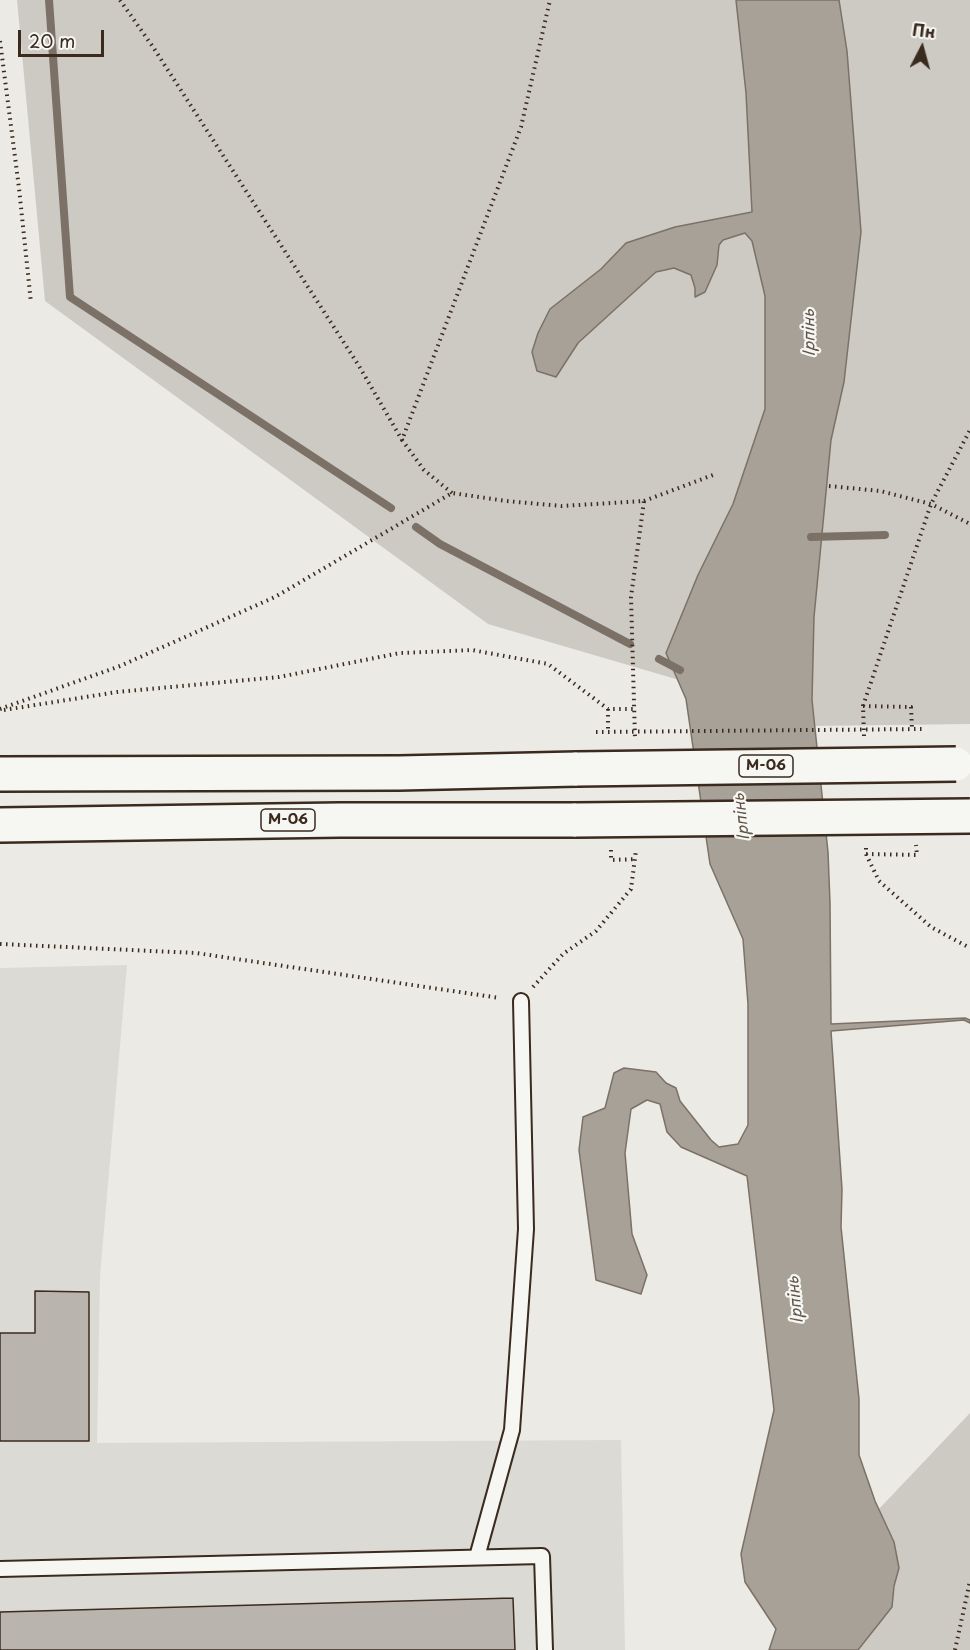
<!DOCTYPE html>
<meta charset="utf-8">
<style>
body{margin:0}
#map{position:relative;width:970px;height:1650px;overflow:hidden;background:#ebeae5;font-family:"Playpen Sans",sans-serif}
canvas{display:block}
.north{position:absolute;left:892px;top:18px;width:60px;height:60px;-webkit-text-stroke:4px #f6f6f2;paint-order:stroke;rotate:6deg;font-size:16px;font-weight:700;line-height:24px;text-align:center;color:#3b2a1e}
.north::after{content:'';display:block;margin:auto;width:21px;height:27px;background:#3b2a1e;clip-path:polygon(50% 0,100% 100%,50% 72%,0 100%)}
.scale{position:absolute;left:18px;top:30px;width:86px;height:27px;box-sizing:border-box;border:3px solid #3b2a1e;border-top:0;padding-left:8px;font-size:18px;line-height:21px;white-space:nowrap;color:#3b2a1e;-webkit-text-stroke:4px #f6f6f2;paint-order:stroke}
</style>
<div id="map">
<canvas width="970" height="1650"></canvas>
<div class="north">Пн</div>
<div class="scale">20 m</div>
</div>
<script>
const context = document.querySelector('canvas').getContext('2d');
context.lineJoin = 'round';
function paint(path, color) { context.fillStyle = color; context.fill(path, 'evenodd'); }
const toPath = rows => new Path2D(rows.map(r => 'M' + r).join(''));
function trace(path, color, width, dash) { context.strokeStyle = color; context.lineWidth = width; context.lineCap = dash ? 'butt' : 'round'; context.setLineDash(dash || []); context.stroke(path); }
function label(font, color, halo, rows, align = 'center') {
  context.font = font + ' "Playpen Sans",sans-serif'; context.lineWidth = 4.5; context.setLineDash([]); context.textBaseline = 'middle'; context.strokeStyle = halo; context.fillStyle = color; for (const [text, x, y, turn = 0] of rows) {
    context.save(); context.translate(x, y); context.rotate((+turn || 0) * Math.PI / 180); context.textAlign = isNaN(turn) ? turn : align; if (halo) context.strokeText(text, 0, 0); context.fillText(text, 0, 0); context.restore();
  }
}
paint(toPath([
 [127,965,100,1276,97,1443,621,1440,625,1650,0,1650,0,968]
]), '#dcdad4');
paint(toPath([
 [17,0,970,0,970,724,731,727,727,694,488,624,45,301],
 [970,1413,970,1650,804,1650,823,1568]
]), '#cdcac4');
const water = toPath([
 [736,0,839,0,847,51,861,232,844,382,831,440,814,617,812,700,828,852,830,903,831,1024,965,1018,970,1020,970,1023,964,1020,831,1031,842,1189,841,1227,859,1399,859,1455,875,1501,894,1542,899,1568,894,1586,892,1607,858,1650,769,1650,776,1629,745,1582,741,1554,774,1410,747,1176,681,1147,667,1132,660,1104,647,1100,631,1109,625,1153,632,1234,647,1275,641,1294,596,1280,579,1150,583,1117,605,1108,614,1073,624,1068,656,1072,666,1083,676,1088,680,1101,711,1140,719,1147,738,1144,748,1125,748,1004,743,939,710,864,686,699,666,653,698,575,733,504,765,409,765,296,752,241,745,233,723,240,719,245,717,265,705,292,695,297,695,288,691,275,674,268,656,272,578,343,556,377,537,371,532,352,538,333,550,309,601,269,626,243,675,227,752,212,746,93,736,0]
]);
paint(water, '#a8a198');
trace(water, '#7c7167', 1.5);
trace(toPath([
 [49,0,70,297,391,508],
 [416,527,440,544,630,644],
 [811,537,885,535],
 [659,659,680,670]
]), '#7c7167', 8);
const building = toPath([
 [35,1291,89,1292,89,1441,0,1441,0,1333,35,1333,35,1291],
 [513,1598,515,1650,0,1650,0,1612,513,1598]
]);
paint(building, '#bab4ae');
trace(building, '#3b2a1e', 1.5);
const service = toPath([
 [477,1557,512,1430,526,1229,521,1001],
 [0,1569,542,1556,545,1650]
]);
const trunk = toPath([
 [0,774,399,773,577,769],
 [0,825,340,820,576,820]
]);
trace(service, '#3b2a1e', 18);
trace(trunk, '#3b2a1e', 38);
trace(toPath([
 [120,0,153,47,359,366,402,440],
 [0,41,19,188,31,303],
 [829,486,880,491,931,504,970,524],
 [452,493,424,470,402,440,521,127,550,0],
 [644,501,713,475],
 [863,706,911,707,912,729],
 [0,709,120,666,275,597,452,493,506,501,562,506,644,501,631,597,635,738],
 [608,709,608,732],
 [4,710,117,692,279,677,400,653,472,650,548,664,608,709,634,709],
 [864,736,863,706,931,504,970,430],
 [866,848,866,854,879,881,931,927,970,948],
 [611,850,611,860,636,859],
 [866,854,917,855,916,845],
 [0,944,196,953,500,998],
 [533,987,563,954,596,931,631,889,636,850],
 [955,1650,970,1581]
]), '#3b2a1e', 4, [1.5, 4.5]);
trace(service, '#f6f6f2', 14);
trace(trunk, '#f6f6f2', 33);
const trunkBridge = toPath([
 [577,769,956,764],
 [576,820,970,816]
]);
trace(trunkBridge, '#3b2a1e', 38, []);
trace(toPath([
 [596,732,922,729]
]), '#3b2a1e', 4, [1.5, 4.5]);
trace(trunkBridge, '#f6f6f2', 33);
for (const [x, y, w] of [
 [766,766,54],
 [288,820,54]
]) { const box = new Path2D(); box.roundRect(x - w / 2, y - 11, w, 22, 4.5); context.fillStyle = '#f6f6f2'; context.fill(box); trace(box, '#3b2a1e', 1.5); }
label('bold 14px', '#3b2a1e', null, [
 ["М-06",766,766],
 ["М-06",288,820]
]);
label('italic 16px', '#615449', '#f6f6f2', [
 ["Ірпінь",810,333,-91],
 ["Ірпінь",742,817,-97],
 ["Ірпінь",796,1300,-96]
]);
</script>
